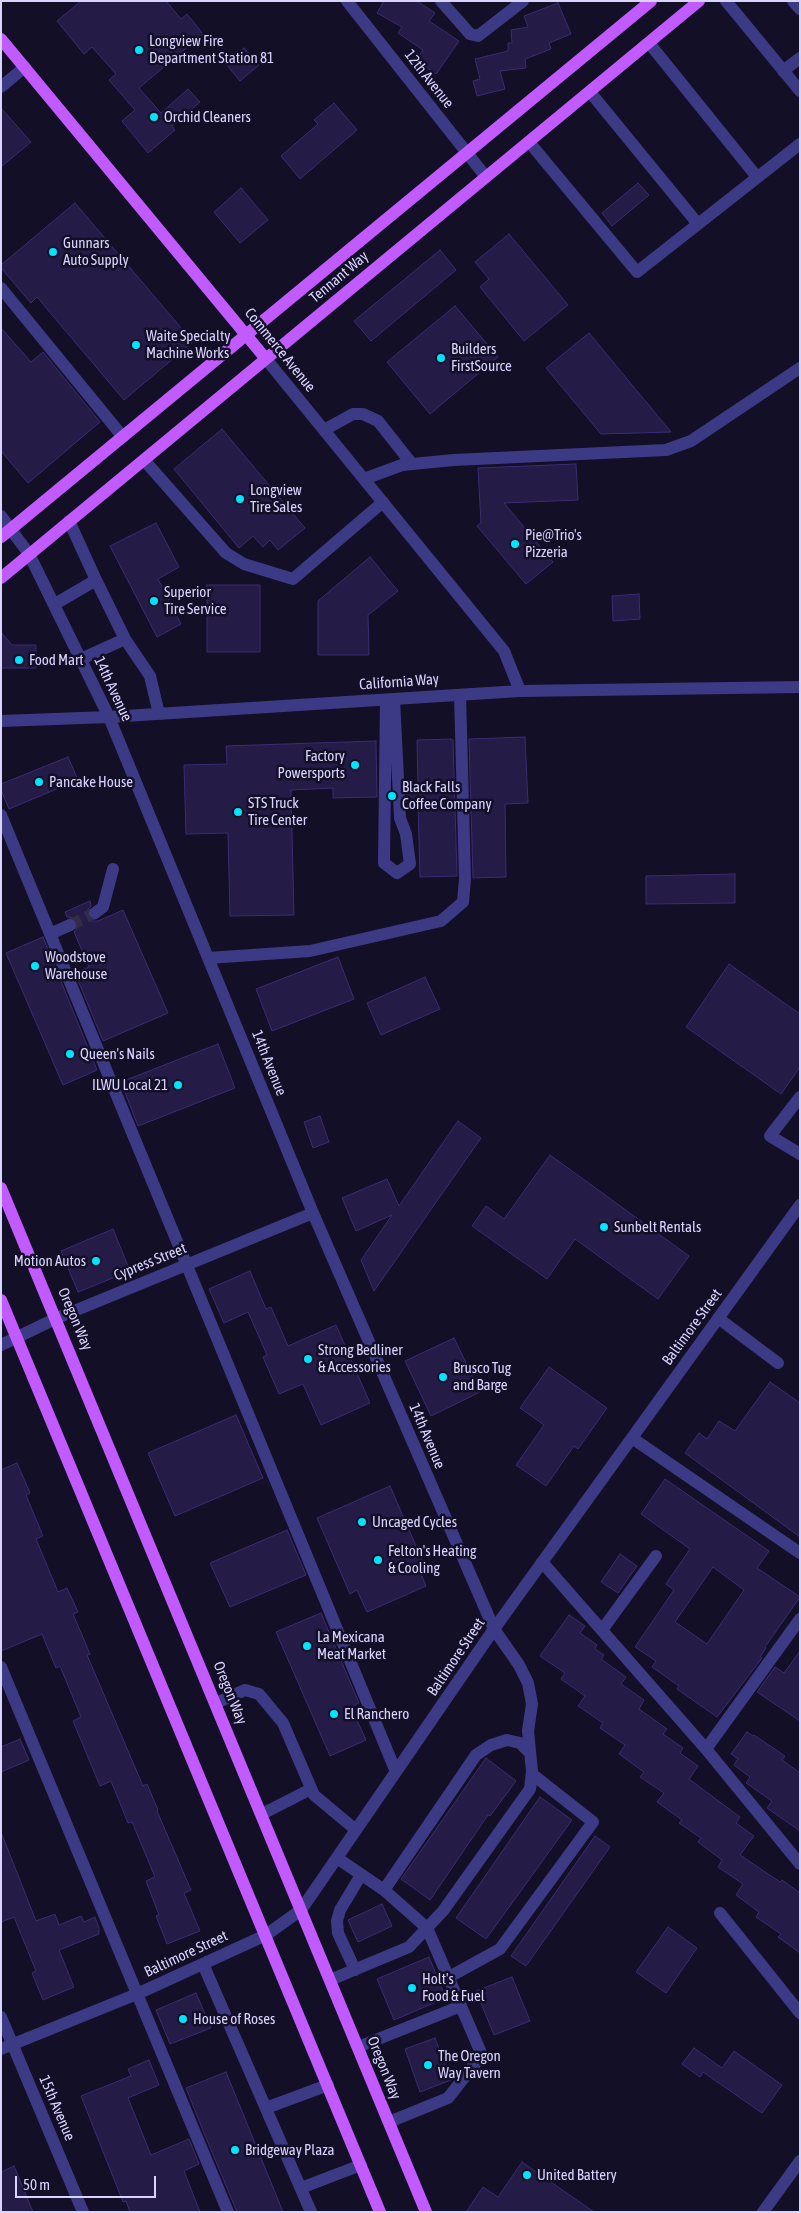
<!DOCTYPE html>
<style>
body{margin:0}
#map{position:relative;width:801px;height:2213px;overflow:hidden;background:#130f26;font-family:"Asap Condensed",sans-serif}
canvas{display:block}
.frame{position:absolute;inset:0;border:2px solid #d9d4ff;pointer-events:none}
.scale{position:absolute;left:15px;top:2176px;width:141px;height:22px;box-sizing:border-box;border:2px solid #d9d4ff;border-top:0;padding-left:6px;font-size:15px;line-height:18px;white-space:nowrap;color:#d9d4ff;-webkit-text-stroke:4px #130f26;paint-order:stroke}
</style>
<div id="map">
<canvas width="801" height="2213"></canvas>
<div class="frame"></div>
<div class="scale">50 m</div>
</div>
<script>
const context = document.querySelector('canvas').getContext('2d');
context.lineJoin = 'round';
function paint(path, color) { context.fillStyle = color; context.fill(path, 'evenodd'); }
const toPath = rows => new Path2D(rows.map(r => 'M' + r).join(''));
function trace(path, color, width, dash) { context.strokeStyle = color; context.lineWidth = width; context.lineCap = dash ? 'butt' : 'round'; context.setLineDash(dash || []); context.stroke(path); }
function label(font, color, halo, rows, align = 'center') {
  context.font = font + ' "Asap Condensed",sans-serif'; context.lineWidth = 5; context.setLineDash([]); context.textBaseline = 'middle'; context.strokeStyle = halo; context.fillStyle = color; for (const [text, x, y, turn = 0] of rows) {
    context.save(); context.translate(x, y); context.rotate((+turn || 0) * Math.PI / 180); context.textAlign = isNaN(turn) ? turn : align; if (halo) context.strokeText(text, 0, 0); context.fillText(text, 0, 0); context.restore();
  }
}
const building = toPath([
 [81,1,166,1,181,19,187,14,203,34,139,88,161,113,188,89,200,102,172,126,175,130,148,153,122,121,135,110,109,80,116,74,92,47,84,54,57,21,81,1],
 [384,1,417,1,435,13,429,21,459,41,436,74,416,60,423,50,398,33,402,27,377,13,384,1],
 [558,3,571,34,549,43,551,49,525,59,526,68,500,71,505,89,477,96,473,81,480,79,475,59,508,51,508,43,512,43,511,30,528,27,524,16,558,3],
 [244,48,259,65,240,81,226,64,244,48],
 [334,103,357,130,300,179,281,156,318,124,314,120,334,103],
 [1,108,31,142,1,167,1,108],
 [638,183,649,195,612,226,602,213,638,183],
 [241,188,268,220,240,243,214,212,241,188],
 [75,203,193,342,124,400,37,297,31,303,1,268,1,265,75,203],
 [509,234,568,305,524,341,480,287,489,279,475,262,509,234],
 [440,250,456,270,371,341,354,321,440,250],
 [455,306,498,357,430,414,387,362,455,306],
 [1,328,31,362,43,352,100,422,28,483,1,451,1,328],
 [589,333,671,432,601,434,546,368,589,333],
 [222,429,305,528,278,550,270,540,263,547,253,536,239,548,174,469,222,429],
 [576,464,578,500,504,503,553,562,526,584,477,526,481,523,478,468,576,464],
 [156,523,179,567,158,579,181,624,157,637,110,546,156,523],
 [370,557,398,591,368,615,369,655,318,655,318,601,370,557],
 [207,585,260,585,260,652,207,652,207,585],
 [639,594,640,619,613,621,612,596,639,594],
 [1,632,12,645,36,645,36,668,1,668,1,632],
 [525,737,528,803,505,804,506,877,473,878,469,739,525,737],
 [451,739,453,740,457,876,420,877,418,804,407,804,407,786,418,785,417,740,451,739],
 [376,741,377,797,333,798,333,788,291,790,294,915,230,916,228,833,186,834,184,765,227,764,226,746,376,741],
 [68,757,78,780,9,809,1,790,1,784,68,757],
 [735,874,735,903,646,904,646,876,735,874],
 [90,901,91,906,88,909,87,914,92,921,98,921,123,910,168,1013,103,1041,75,973,89,967,74,932,77,929,78,922,74,918,67,917,65,912,90,901],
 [43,937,97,1070,63,1085,6,953,43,937],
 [338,957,354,999,272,1031,256,989,338,957],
 [729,964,800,1014,800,1067,781,1094,686,1027,729,964],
 [425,977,440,1009,381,1035,367,1003,425,977],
 [218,1044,235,1088,138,1126,121,1082,218,1044],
 [320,1116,329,1142,313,1148,304,1122,320,1116],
 [458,1121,481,1138,374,1291,361,1260,392,1215,356,1231,342,1198,387,1179,399,1206,458,1121],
 [550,1155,689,1256,658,1299,575,1239,547,1279,472,1226,486,1206,504,1219,550,1155],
 [113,1229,130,1271,78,1292,61,1251,113,1229],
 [250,1271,266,1309,271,1307,288,1346,336,1325,370,1403,321,1425,303,1384,279,1394,263,1357,267,1355,248,1312,224,1323,209,1289,250,1271],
 [454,1338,480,1392,431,1416,405,1361,454,1338],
 [549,1367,607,1408,578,1449,574,1446,546,1486,516,1465,544,1425,520,1408,549,1367],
 [770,1382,800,1403,800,1537,685,1453,699,1433,707,1439,719,1421,735,1431,770,1382],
 [236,1415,263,1478,175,1516,148,1453,236,1415],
 [17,1463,30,1493,26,1495,43,1536,36,1539,58,1592,67,1588,78,1612,73,1614,90,1654,87,1655,143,1786,147,1784,158,1810,157,1811,191,1890,184,1893,200,1931,167,1944,156,1916,159,1915,146,1881,155,1877,132,1822,128,1823,111,1781,100,1786,73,1721,81,1717,60,1666,56,1668,42,1634,1,1651,1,1470,17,1463],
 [665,1479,769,1551,757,1568,800,1597,765,1647,766,1648,760,1657,762,1658,717,1717,677,1689,679,1686,652,1667,656,1661,635,1647,674,1590,666,1584,690,1549,641,1514,665,1479],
 [713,1567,744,1590,707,1644,675,1622,713,1567],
 [390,1486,423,1562,417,1564,426,1586,367,1612,357,1590,350,1594,317,1518,390,1486],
 [287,1530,306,1575,230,1607,210,1563,287,1530],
 [620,1554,637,1566,618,1593,601,1582,620,1554],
 [321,1613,359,1703,351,1707,366,1740,330,1756,276,1632,321,1613],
 [569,1615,585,1626,580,1633,597,1645,595,1649,604,1655,601,1659,626,1677,621,1684,644,1700,639,1709,667,1729,663,1734,683,1748,680,1753,698,1766,689,1779,740,1817,736,1823,754,1836,740,1855,780,1882,782,1880,800,1893,800,1953,778,1937,781,1934,756,1917,759,1912,736,1895,743,1884,718,1867,722,1860,698,1842,701,1838,679,1823,682,1820,657,1802,664,1793,640,1777,644,1772,619,1754,625,1745,600,1728,603,1723,578,1706,585,1696,561,1679,565,1673,540,1656,569,1615],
 [800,1651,800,1721,757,1692,775,1667,784,1673,800,1651],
 [747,1732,753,1736,754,1735,785,1756,782,1760,800,1773,800,1831,767,1808,772,1801,746,1783,750,1777,734,1765,738,1759,731,1754,747,1732],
 [20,1739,29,1760,1,1772,1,1747,20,1739],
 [486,1758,516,1781,490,1816,488,1815,430,1900,401,1879,486,1758],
 [540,1797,572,1820,486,1939,456,1918,540,1797],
 [1,1832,36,1921,55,1914,59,1925,81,1916,84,1922,95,1917,99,1928,99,1934,59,1950,74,1987,43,2000,32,1973,36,1971,14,1917,1,1922,1,1832],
 [595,1836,610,1847,526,1966,511,1956,595,1836],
 [382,1904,392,1926,358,1942,348,1920,382,1904],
 [668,1927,697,1948,666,1993,636,1972,668,1927],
 [429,1957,446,1998,394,2020,377,1979,429,1957],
 [512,1977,530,2021,494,2035,476,1991,512,1977],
 [196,1993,211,2028,170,2044,156,2010,196,1993],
 [435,2038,451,2080,420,2092,405,2049,435,2038],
 [694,2048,722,2068,734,2051,782,2085,762,2113,703,2072,700,2077,682,2064,694,2048],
 [149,2060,159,2085,128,2098,151,2155,189,2139,199,2164,184,2171,200,2212,130,2212,126,2201,123,2202,81,2096,131,2076,128,2069,149,2060],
 [226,2072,283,2212,237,2212,204,2133,186,2088,226,2072],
 [522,2162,594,2212,466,2212,483,2187,498,2197,522,2162],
 [14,2166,33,2212,1,2212,1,2172,14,2166]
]);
paint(building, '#241b47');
trace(building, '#3b2d73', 1);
trace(toPath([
 [70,925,95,913]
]), '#312d47', 12, [12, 6]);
trace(toPath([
 [347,1,486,177],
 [441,1,470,34,478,36,523,1],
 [726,1,800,91],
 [793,1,800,9],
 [649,43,757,177],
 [783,71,800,58],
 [1,87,25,67],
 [590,92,698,224],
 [529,142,637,272,800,144],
 [1,288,123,437],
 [266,359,504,651,520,691],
 [324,430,353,414,363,414,378,421,412,464],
 [144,460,226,553,244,564,293,579,383,502],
 [364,479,402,465,454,460,666,450,691,441,800,368],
 [1,516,29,554,109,717,313,1213,494,1629,519,1665,528,1683,532,1704,528,1731,532,1771,530,1789,443,1911,409,1947,330,1980],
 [55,604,96,580,69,521],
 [125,639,150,676,159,714],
 [81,659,125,639,96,580],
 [386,700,384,863,397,873,410,864,406,834,400,818,394,699],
 [1,721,109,717,520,691,800,687],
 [1,815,396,1772],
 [95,913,103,907,113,869],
 [50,934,70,925],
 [208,958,310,951,441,921,463,902,465,879,460,695],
 [800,1097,770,1136,800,1154],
 [718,1318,778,1363],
 [1,1345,57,1318,313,1213],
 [632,1438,800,1553],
 [542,1562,706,1749,800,1864],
 [602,1630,656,1556],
 [1,1667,228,2212],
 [216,1703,245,1690,259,1694,283,1723,314,1795,356,1830],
 [706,1749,800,1619],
 [262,1814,311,1789],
 [337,1858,384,1890],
 [720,1913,800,2013],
 [203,1964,311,2212],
 [355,1970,338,1933,337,1921,340,1910,361,1875],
 [449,1977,500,1949,593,1822,532,1774],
 [1,2017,83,2212],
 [358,2047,461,2006],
 [1,2049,137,1994,266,1935,301,1910,494,1629,800,1205],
 [266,2108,328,2085],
 [389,2122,448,2098,482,2055,427,1928,384,1890,476,1755,491,1745,507,1740,520,1743,529,1752],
 [301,2188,361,2165],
 [763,2212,800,2161]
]), '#3d3a85', 12);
trace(toPath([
 [1,39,266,359],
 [1,537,651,1],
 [1,578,699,1],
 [1,1188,426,2212],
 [1,1300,380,2212]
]), '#c25bff', 12);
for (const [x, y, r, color] of [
 [139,50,5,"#00e5ff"],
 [154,117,5,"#00e5ff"],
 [53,252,5,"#00e5ff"],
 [136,345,5,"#00e5ff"],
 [441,358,5,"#00e5ff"],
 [240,499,5,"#00e5ff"],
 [515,544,5,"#00e5ff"],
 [154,601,5,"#00e5ff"],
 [19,660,5,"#00e5ff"],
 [355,765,5,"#00e5ff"],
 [39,782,5,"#00e5ff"],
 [392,796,5,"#00e5ff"],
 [238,812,5,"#00e5ff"],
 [35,966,5,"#00e5ff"],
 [70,1054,5,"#00e5ff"],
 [178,1085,5,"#00e5ff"],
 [604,1227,5,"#00e5ff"],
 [96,1261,5,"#00e5ff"],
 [308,1359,5,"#00e5ff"],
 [443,1377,5,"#00e5ff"],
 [362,1522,5,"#00e5ff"],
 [378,1560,5,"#00e5ff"],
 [307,1646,5,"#00e5ff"],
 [334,1714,5,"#00e5ff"],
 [412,1988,5,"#00e5ff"],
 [183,2019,5,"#00e5ff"],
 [428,2065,5,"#00e5ff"],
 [235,2150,5,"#00e5ff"],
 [527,2175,5,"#00e5ff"]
]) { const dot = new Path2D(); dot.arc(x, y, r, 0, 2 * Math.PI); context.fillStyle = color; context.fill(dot); trace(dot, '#130f26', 2); }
label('15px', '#d9d4ff', '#130f26', [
 ["Longview Fire",149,41],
 ["Department Station 81",149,58],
 ["Orchid Cleaners",164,117],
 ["Gunnars",63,243],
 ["Auto Supply",63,260],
 ["Waite Specialty",146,336],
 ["Machine Works",146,353],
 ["Builders",451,349],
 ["FirstSource",451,366],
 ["Longview",250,490],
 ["Tire Sales",250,507],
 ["Pie@Trio's",525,535],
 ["Pizzeria",525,552],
 ["Superior",164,592],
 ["Tire Service",164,609],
 ["Food Mart",29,660],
 ["Factory",345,756,"right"],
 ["Powersports",345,773,"right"],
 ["Pancake House",49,782],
 ["Black Falls",402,787],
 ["Coffee Company",402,804],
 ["STS Truck",248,803],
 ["Tire Center",248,820],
 ["Woodstove",45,957],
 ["Warehouse",45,974],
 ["Queen's Nails",80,1054],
 ["ILWU Local 21",168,1085,"right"],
 ["Sunbelt Rentals",614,1227],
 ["Motion Autos",86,1261,"right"],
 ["Strong Bedliner",318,1350],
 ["& Accessories",318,1367],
 ["Brusco Tug",453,1368],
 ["and Barge",453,1385],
 ["Uncaged Cycles",372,1522],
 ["Felton's Heating",388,1551],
 ["& Cooling",388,1568],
 ["La Mexicana",317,1637],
 ["Meat Market",317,1654],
 ["El Ranchero",344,1714],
 ["Holt's",422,1979],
 ["Food & Fuel",422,1996],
 ["House of Roses",193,2019],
 ["The Oregon",438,2056],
 ["Way Tavern",438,2073],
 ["Bridgeway Plaza",245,2150],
 ["United Battery",537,2175]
], 'left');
label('15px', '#d9d4ff', '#130f26', [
 ["12th Avenue",429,79,52],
 ["Tennant Way",339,277,-40],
 ["Commerce Avenue",280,350,51],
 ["California Way",399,682,-4],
 ["14th Avenue",113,689,65],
 ["14th Avenue",269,1063,68],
 ["Cypress Street",150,1262,-22],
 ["Oregon Way",75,1319,67],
 ["Baltimore Street",692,1327,-54],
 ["14th Avenue",427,1436,67],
 ["Baltimore Street",456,1657,-56],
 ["Oregon Way",230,1693,68],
 ["Baltimore Street",186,1954,-25],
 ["Oregon Way",384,2068,68],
 ["15th Avenue",57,2108,67]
]);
</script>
